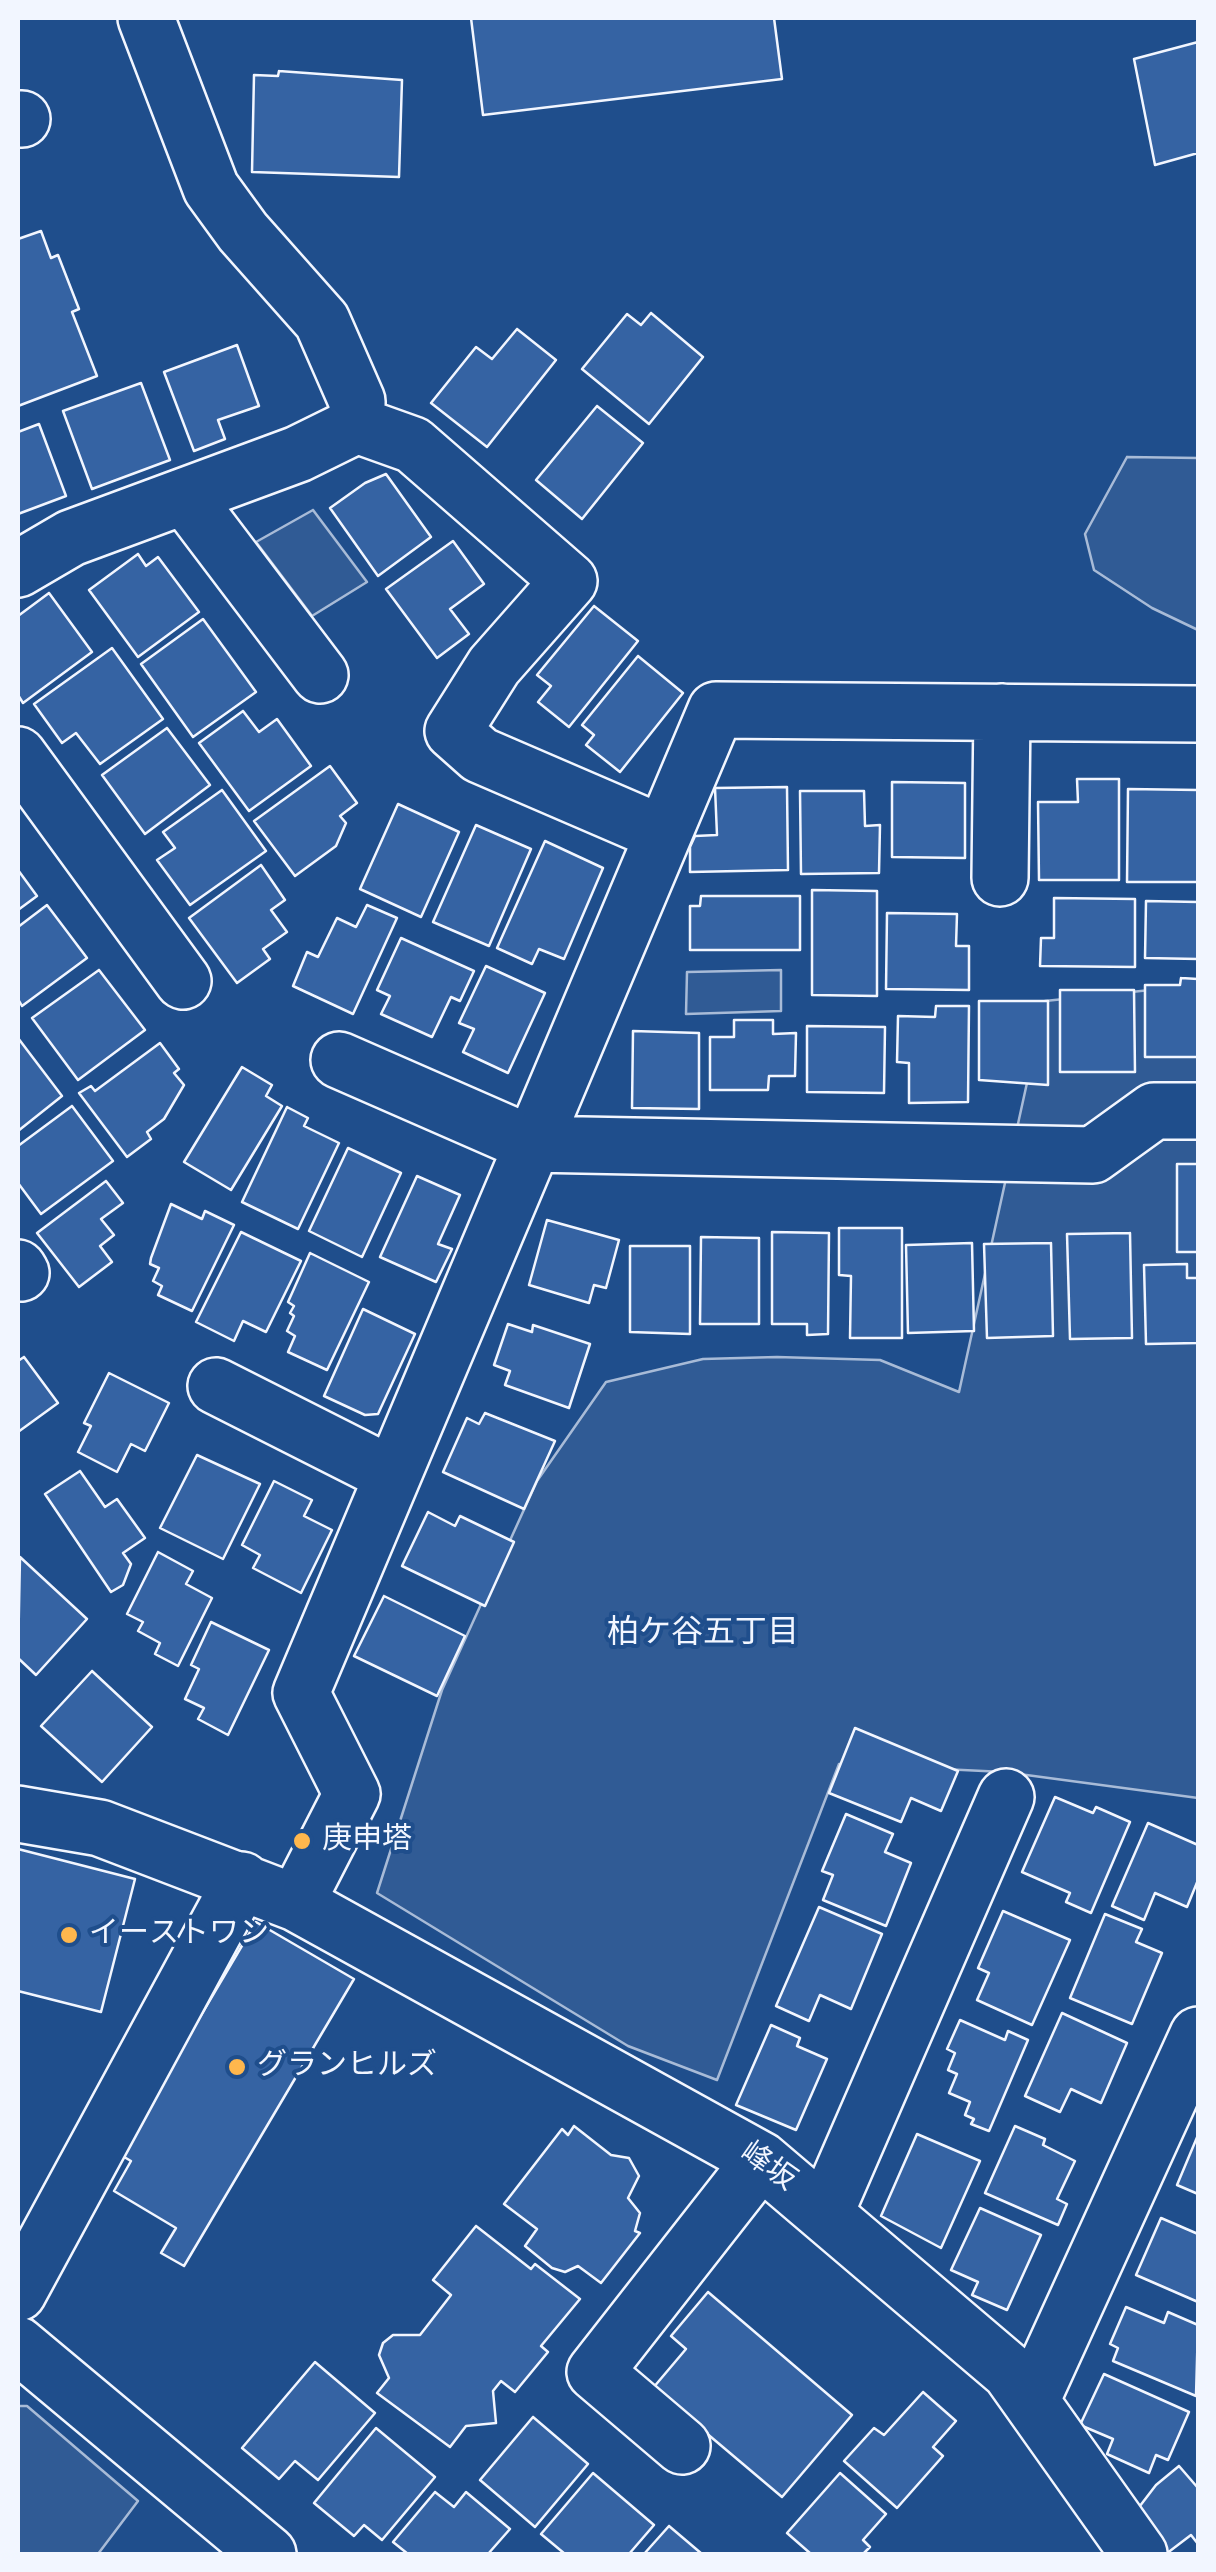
<!DOCTYPE html>
<meta charset="utf-8">
<style>
body{margin:0}
#map{position:relative;width:1216px;height:2572px;overflow:hidden;background:#1f4e8c;font-family:"Source Sans 3",sans-serif}
canvas{display:block}
.frame{position:absolute;inset:0;border:20px solid #f2f6ff;pointer-events:none}
</style>
<div id="map">
<canvas width="1216" height="2572"></canvas>
<div class="frame"></div>
</div>
<script>
const context = document.querySelector('canvas').getContext('2d');
context.lineJoin = 'round';
function paint(path, color) { context.fillStyle = color; context.fill(path, 'evenodd'); }
const toPath = rows => new Path2D(rows.map(r => 'M' + r).join(''));
function trace(path, color, width, dash) { context.strokeStyle = color; context.lineWidth = width; context.lineCap = dash ? 'butt' : 'round'; context.setLineDash(dash || []); context.stroke(path); }
function label(font, color, halo, rows, align = 'center') {
  context.font = font + ' "Source Sans 3","Noto Sans JP",sans-serif'; context.lineWidth = 8; context.setLineDash([]); context.textBaseline = 'middle'; context.strokeStyle = halo; context.fillStyle = color; for (const [text, x, y, turn = 0] of rows) {
    context.save(); context.translate(x, y); context.rotate((+turn || 0) * Math.PI / 180); context.textAlign = isNaN(turn) ? turn : align; if (halo) context.strokeText(text, 0, 0); context.fillText(text, 0, 0); context.restore();
  }
}
const built = toPath([
 [1127,457,1198,458,1198,630,1152,608,1094,570,1085,534,1127,457],
 [313,510,367,582,312,616,256,542,313,510],
 [781,970,781,1011,686,1014,687,972,781,970],
 [1198,985,1198,1798,1004,1772,839,1764,717,2080,628,2046,377,1893,442,1690,537,1481,606,1382,703,1359,777,1357,880,1360,959,1392,1045,1001,1198,985],
 [18,2406,27,2406,138,2501,98,2554,18,2554,18,2406]
]);
paint(built, '#305b95');
trace(built, '#a8bbd7', 2.5);
const building = toPath([
 [471,18,774,18,782,79,483,115,471,18],
 [1198,42,1198,153,1155,165,1134,59,1198,42],
 [279,71,402,80,399,177,252,172,254,75,278,76,279,71],
 [41,231,51,258,58,255,79,309,72,312,97,376,18,406,18,239,41,231],
 [651,313,703,357,649,424,582,369,627,314,641,325,651,313],
 [517,329,556,360,487,447,431,403,476,347,492,359,517,329],
 [237,345,259,406,218,420,225,439,194,451,164,372,237,345],
 [141,383,170,460,92,489,63,411,141,383],
 [597,406,643,443,582,519,536,480,597,406],
 [39,424,66,496,18,514,18,432,39,424],
 [386,474,431,537,378,576,330,508,365,483,386,474],
 [453,541,484,584,450,609,469,634,437,658,386,589,453,541],
 [138,554,146,566,158,557,199,612,138,657,89,590,138,554],
 [49,593,92,652,23,703,18,695,18,616,49,593],
 [594,606,638,641,569,727,538,702,551,686,537,675,594,606],
 [203,619,256,692,193,737,141,664,203,619],
 [112,648,163,719,100,764,76,733,62,743,34,704,112,648],
 [638,656,683,693,620,772,586,745,594,735,582,725,638,656],
 [243,711,259,732,277,719,311,766,249,811,199,743,243,711],
 [167,728,210,785,145,834,102,775,167,728],
 [330,766,357,803,340,816,346,823,336,846,295,876,254,821,330,766],
 [1077,779,1119,779,1119,880,1039,880,1038,802,1078,802,1077,779],
 [892,782,965,783,965,858,892,857,892,782],
 [787,787,788,870,690,872,690,847,695,836,717,835,715,788,787,787],
 [1128,789,1198,790,1198,882,1127,882,1128,789],
 [222,790,266,851,190,905,157,860,175,848,163,832,222,790],
 [800,791,864,791,865,826,880,825,879,873,801,874,800,791],
 [398,804,459,832,421,917,360,889,398,804],
 [476,825,531,849,489,946,433,922,476,825],
 [545,841,603,868,564,959,539,949,532,964,497,948,545,841],
 [261,865,285,900,271,910,287,932,263,949,270,959,237,983,189,918,261,865],
 [18,870,37,896,18,910,18,870],
 [812,890,877,891,877,996,812,995,812,890],
 [701,896,800,896,800,950,690,950,690,906,700,906,701,896],
 [1054,898,1135,899,1135,967,1040,966,1041,938,1054,938,1054,898],
 [1146,901,1198,902,1198,959,1145,958,1146,901],
 [47,905,87,958,22,1006,18,999,18,927,47,905],
 [367,905,397,918,353,1014,293,986,307,952,318,957,337,918,356,927,367,905],
 [887,913,957,914,956,946,969,946,969,990,886,989,887,913],
 [401,938,474,971,460,1001,451,997,432,1037,381,1014,390,996,377,990,401,938],
 [486,966,545,993,508,1073,463,1052,474,1029,459,1023,486,966],
 [99,970,145,1030,78,1080,32,1018,99,970],
 [1181,978,1198,979,1198,1057,1145,1057,1145,985,1180,985,1181,978],
 [1060,990,1134,990,1135,1072,1060,1072,1060,990],
 [979,1001,1048,1001,1048,1085,979,1080,979,1001],
 [936,1006,969,1006,968,1102,909,1103,909,1063,897,1062,898,1016,935,1017,936,1006],
 [734,1020,773,1020,773,1034,796,1033,795,1076,769,1076,768,1090,710,1090,710,1037,734,1037,734,1020],
 [807,1026,885,1027,884,1093,807,1092,807,1026],
 [633,1031,699,1033,699,1109,632,1108,633,1031],
 [18,1038,62,1096,18,1131,18,1038],
 [160,1043,179,1069,174,1073,184,1085,164,1119,147,1132,151,1139,127,1157,79,1093,91,1086,95,1091,160,1043],
 [242,1067,272,1085,266,1096,282,1106,231,1190,184,1162,242,1067],
 [72,1106,113,1161,41,1214,18,1183,18,1146,72,1106],
 [287,1107,308,1118,304,1126,339,1143,298,1229,242,1202,287,1107],
 [348,1148,401,1173,362,1257,309,1231,348,1148],
 [1177,1164,1198,1164,1198,1252,1177,1252,1177,1164],
 [417,1176,460,1195,438,1244,452,1249,436,1282,380,1257,417,1176],
 [106,1181,123,1203,101,1219,114,1235,100,1246,112,1262,79,1287,37,1233,106,1181],
 [171,1204,202,1219,205,1211,234,1225,192,1311,158,1295,162,1286,153,1281,159,1268,150,1264,151,1258,171,1204],
 [547,1220,619,1240,606,1288,594,1285,589,1303,529,1285,547,1220],
 [839,1228,902,1228,902,1338,850,1338,851,1276,839,1275,839,1228],
 [241,1232,301,1261,266,1332,243,1321,234,1341,196,1322,241,1232],
 [772,1232,829,1233,828,1334,807,1335,807,1324,772,1324,772,1232],
 [1130,1233,1132,1338,1070,1339,1067,1234,1130,1233],
 [701,1237,759,1238,759,1324,700,1324,701,1237],
 [972,1243,974,1331,908,1333,906,1245,972,1243],
 [1051,1243,1053,1336,987,1338,984,1244,1051,1243],
 [630,1246,690,1246,690,1334,630,1332,630,1246],
 [310,1253,369,1282,327,1370,288,1352,295,1336,287,1331,294,1316,290,1313,294,1306,288,1302,310,1253],
 [1187,1264,1187,1278,1198,1278,1198,1343,1146,1344,1144,1265,1187,1264],
 [363,1309,415,1334,378,1414,365,1415,324,1396,363,1309],
 [508,1324,532,1332,533,1325,590,1344,569,1408,505,1385,510,1371,494,1365,508,1324],
 [24,1357,58,1403,18,1432,18,1361,24,1357],
 [109,1373,169,1403,145,1451,131,1444,117,1472,78,1452,91,1426,84,1423,109,1373],
 [485,1413,555,1441,524,1509,443,1472,467,1418,479,1424,485,1413],
 [197,1455,260,1484,223,1559,160,1528,197,1455],
 [80,1471,105,1507,117,1499,145,1538,123,1553,131,1564,123,1585,111,1592,45,1494,80,1471],
 [274,1481,312,1500,304,1516,332,1530,301,1593,253,1568,260,1555,242,1545,274,1481],
 [428,1512,455,1526,460,1516,514,1542,485,1606,402,1566,428,1512],
 [158,1552,193,1571,186,1584,212,1598,178,1666,155,1654,160,1643,138,1631,143,1622,127,1614,158,1552],
 [20,1557,87,1619,36,1675,18,1658,20,1557],
 [384,1596,465,1636,437,1696,354,1656,384,1596],
 [211,1622,269,1650,228,1735,198,1719,204,1708,185,1699,199,1669,191,1665,211,1622],
 [92,1671,152,1727,102,1782,41,1726,92,1671],
 [855,1728,958,1771,941,1811,911,1798,901,1822,829,1793,855,1728],
 [1055,1797,1093,1813,1096,1807,1130,1822,1091,1913,1066,1902,1070,1893,1022,1872,1055,1797],
 [846,1814,893,1834,885,1852,911,1863,886,1926,823,1900,833,1875,822,1871,846,1814],
 [1148,1823,1198,1845,1198,1880,1187,1907,1155,1893,1144,1920,1112,1906,1148,1823],
 [18,1849,135,1879,101,2012,18,1991,18,1849],
 [819,1907,882,1934,851,2009,820,1995,809,2021,776,2006,819,1907],
 [1003,1911,1070,1940,1032,2025,977,2000,989,1973,978,1968,1003,1911],
 [1105,1914,1142,1929,1136,1942,1162,1953,1132,2024,1070,1998,1105,1914],
 [256,1922,354,1979,184,2266,161,2253,176,2228,114,2191,131,2161,119,2154,256,1922],
 [1062,2013,1127,2043,1101,2103,1071,2089,1060,2112,1025,2096,1062,2013],
 [960,2020,1005,2040,1008,2031,1028,2040,989,2131,971,2124,974,2119,965,2115,970,2102,949,2093,957,2074,948,2070,955,2053,947,2049,960,2020],
 [771,2025,800,2038,797,2046,827,2059,796,2130,736,2105,771,2025],
 [574,2126,611,2155,629,2158,639,2176,628,2198,640,2213,635,2231,640,2233,601,2283,578,2266,565,2272,552,2268,525,2246,537,2229,504,2204,562,2129,568,2135,574,2126],
 [1015,2126,1045,2139,1043,2145,1075,2161,1057,2199,1067,2204,1058,2225,985,2193,1015,2126],
 [917,2134,980,2161,941,2248,881,2216,917,2134],
 [1198,2135,1198,2194,1177,2185,1198,2135],
 [980,2208,1041,2235,1007,2310,972,2295,978,2282,951,2270,980,2208],
 [1161,2218,1198,2234,1198,2302,1136,2275,1161,2218],
 [476,2226,531,2269,535,2264,580,2299,541,2346,548,2352,515,2392,501,2381,493,2391,496,2423,466,2426,450,2447,377,2393,389,2378,379,2355,383,2343,393,2335,420,2335,451,2295,433,2280,476,2226],
 [708,2292,852,2415,782,2497,653,2388,686,2349,671,2336,708,2292],
 [1126,2307,1164,2323,1168,2312,1198,2325,1196,2396,1113,2361,1118,2348,1110,2344,1126,2307],
 [315,2362,375,2413,318,2480,295,2461,279,2479,242,2448,315,2362],
 [1104,2374,1189,2412,1168,2460,1156,2455,1149,2473,1107,2454,1113,2439,1080,2425,1104,2374],
 [923,2392,956,2421,933,2447,943,2456,897,2508,844,2461,874,2428,884,2435,923,2392],
 [533,2417,588,2464,535,2527,480,2480,533,2417],
 [376,2428,435,2477,382,2540,364,2525,354,2536,314,2503,376,2428],
 [1179,2466,1198,2488,1198,2544,1191,2535,1166,2554,1133,2515,1156,2485,1179,2466],
 [593,2473,654,2525,629,2554,565,2554,541,2534,593,2473],
 [840,2473,886,2514,863,2540,870,2547,863,2554,811,2554,787,2533,840,2473],
 [435,2492,454,2507,466,2492,510,2529,488,2554,408,2554,393,2542,435,2492],
 [669,2526,702,2554,644,2554,669,2526]
]);
paint(building, '#3563a3');
trace(building, '#f2f6ff', 2.5);
const minor = toPath([
 [146,18,211,188,243,232,322,321,357,401,357,425,413,445,569,581,494,666,453,731,480,755,661,833],
 [18,119,22,119],
 [186,498,320,675],
 [18,569,71,538,298,454,357,425],
 [18,755,183,981],
 [1000,878,1002,712],
 [339,1060,531,1144,1093,1155,1154,1111,1198,1111],
 [18,1268,21,1273],
 [216,1386,392,1475],
 [18,1814,100,1828,296,1903,761,2160,1010,2372,1139,2554],
 [296,1903,352,1794,301,1693,716,710,1198,714],
 [826,2211,1006,1797],
 [18,2293,242,1880],
 [18,2345,268,2554],
 [1031,2401,1198,2035],
 [682,2446,595,2372,761,2160]
]);
trace(minor, '#f2f6ff', 60);
trace(minor, '#1f4e8c', 55);
for (const [x, y, r, color] of [
 [302,1841,10,"#ffb74d"],
 [69,1935,10,"#ffb74d"],
 [237,2067,10,"#ffb74d"]
]) { const dot = new Path2D(); dot.arc(x, y, r, 0, 2 * Math.PI); context.fillStyle = color; context.fill(dot); trace(dot, '#1f4e8c', 4); }
label('30px', '#f2f6ff', '#1f4e8c', [
 ["庚申塔",322,1841],
 ["イーストワン",89,1935],
 ["グランヒルズ",257,2067]
], 'left');
label('30px', '#f2f6ff', '#1f4e8c', [
 ["峰坂",767,2168,35]
]);
label('32px', '#f2f6ff', '#1f4e8c', [
 ["柏ケ谷五丁目",703,1635]
]);
</script>
